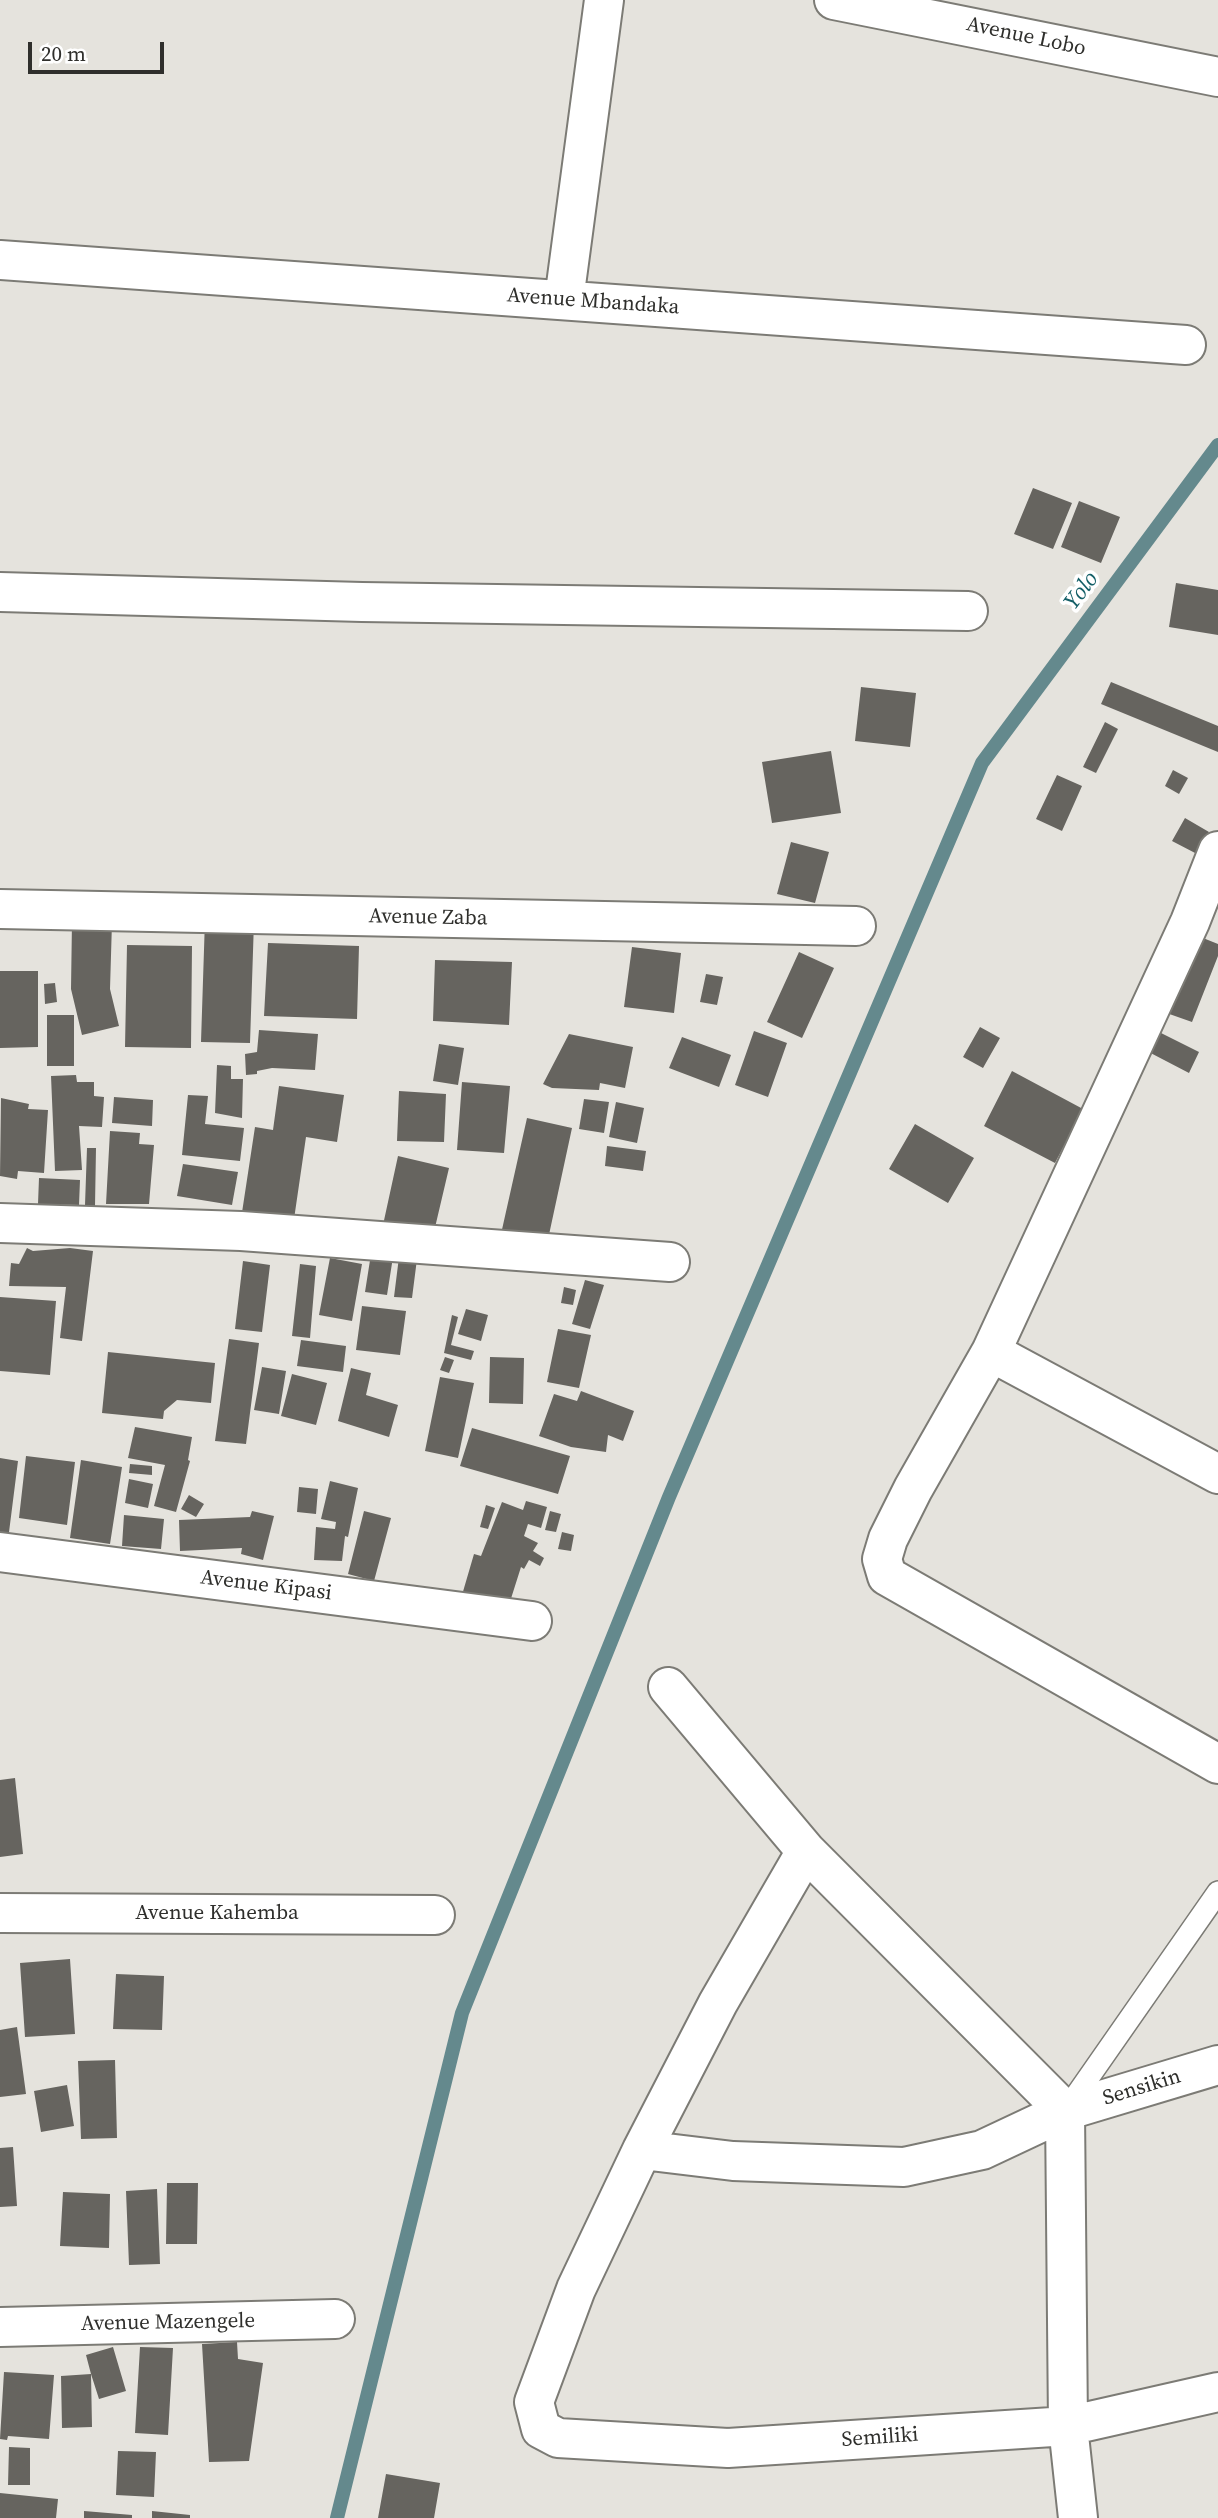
<!DOCTYPE html>
<style>
body{margin:0}
#map{position:relative;width:1218px;height:2518px;overflow:hidden;background:#e5e3dd;font-family:"Source Serif 4",serif}
canvas{display:block}
.scale{position:absolute;left:28px;top:42px;width:136px;height:32px;box-sizing:border-box;border:4px solid #2f2f2c;border-top:0;padding-left:9px;font-size:21px;line-height:24px;white-space:nowrap;color:#2f2f2c;-webkit-text-stroke:5px #fff;paint-order:stroke}
</style>
<div id="map">
<canvas width="1218" height="2518"></canvas>
<div class="scale">20 m</div>
</div>
<script>
const context = document.querySelector('canvas').getContext('2d');
context.lineJoin = 'round';
const toPath = rows => new Path2D(rows.map(r => 'M' + r).join(''));
function trace(path, color, width, dash) { context.strokeStyle = color; context.lineWidth = width; context.lineCap = dash ? 'butt' : 'round'; context.setLineDash(dash || []); context.stroke(path); }
function paint(path, color) { context.fillStyle = color; context.fill(path, 'evenodd'); }
function label(font, color, halo, rows, align = 'center') {
  context.font = font + ' "Source Serif 4",serif'; context.lineWidth = 7; context.setLineDash([]); context.textBaseline = 'middle'; context.strokeStyle = halo; context.fillStyle = color; for (const [text, x, y, turn = 0] of rows) {
    context.save(); context.translate(x, y); context.rotate((+turn || 0) * Math.PI / 180); context.textAlign = isNaN(turn) ? turn : align; if (halo) context.strokeText(text, 0, 0); context.fillText(text, 0, 0); context.restore();
  }
}
trace(toPath([
 [337,2518,462,2013,669,1497,982,763,1218,445]
]), '#64898d', 14);
paint(toPath([
 [1033,488,1072,503,1053,549,1014,534],
 [1079,501,1120,517,1101,563,1061,547],
 [1176,583,1218,590,1218,635,1169,627],
 [1111,682,1218,726,1218,752,1101,704],
 [861,687,916,693,910,747,855,741],
 [1105,722,1118,729,1096,773,1083,767],
 [831,751,841,813,772,823,762,762],
 [1173,770,1188,778,1179,794,1165,786],
 [1057,775,1082,786,1062,831,1036,819],
 [1185,818,1209,832,1197,854,1172,841],
 [791,842,829,852,815,903,777,894],
 [205,919,254,921,250,1043,201,1042],
 [72,921,112,922,110,989,119,1026,82,1035,71,989],
 [1188,932,1218,944,1218,956,1192,1022,1158,1010],
 [268,943,359,946,357,1019,264,1016],
 [127,945,192,946,191,1048,125,1047],
 [632,947,681,953,674,1013,624,1007],
 [799,952,834,968,802,1038,767,1022],
 [435,960,512,962,509,1025,433,1021],
 [0,971,38,971,38,1047,0,1048],
 [706,974,723,977,717,1005,700,1002],
 [55,983,57,1002,45,1004,44,984],
 [47,1015,74,1015,74,1066,47,1066],
 [980,1027,1000,1038,983,1068,963,1057],
 [1151,1028,1199,1052,1189,1073,1141,1048],
 [259,1030,318,1034,315,1070,272,1068,257,1071,257,1074,246,1075,245,1054,257,1052],
 [754,1031,787,1043,768,1097,735,1085],
 [569,1034,633,1047,625,1088,600,1083,599,1090,552,1088,543,1084],
 [682,1037,731,1055,719,1087,669,1068],
 [439,1044,464,1048,458,1085,433,1081],
 [217,1065,231,1066,231,1079,243,1079,242,1118,215,1113],
 [1012,1071,1083,1109,1055,1163,984,1126],
 [76,1075,77,1082,94,1082,94,1096,104,1097,102,1127,79,1126,82,1170,55,1171,51,1076],
 [462,1082,510,1086,504,1153,457,1150],
 [279,1086,344,1095,337,1142,306,1137,293,1226,241,1219,255,1127,273,1130],
 [399,1091,446,1094,444,1142,397,1141],
 [188,1095,208,1096,205,1124,244,1128,240,1161,182,1155],
 [114,1097,153,1100,152,1126,112,1123],
 [1,1098,29,1104,28,1109,48,1110,44,1173,18,1171,17,1179,0,1176],
 [584,1099,609,1102,604,1133,579,1129],
 [616,1102,644,1108,637,1143,609,1137],
 [527,1118,572,1128,547,1244,501,1234],
 [915,1124,974,1158,948,1203,889,1169],
 [110,1131,140,1133,139,1144,154,1145,149,1204,106,1204],
 [607,1146,646,1151,643,1171,605,1166],
 [87,1148,96,1148,95,1206,85,1205],
 [398,1156,449,1168,433,1236,383,1225],
 [183,1164,238,1172,232,1205,177,1196],
 [39,1178,80,1180,79,1205,38,1204],
 [27,1248,33,1251,70,1248,93,1251,82,1341,60,1338,66,1287,9,1286,11,1263,19,1264],
 [371,1254,393,1257,387,1295,365,1292],
 [399,1257,417,1259,412,1298,394,1297],
 [330,1258,362,1264,352,1321,319,1315],
 [243,1261,270,1265,262,1332,235,1329],
 [300,1264,316,1266,310,1338,292,1336],
 [585,1280,604,1285,590,1329,572,1324],
 [564,1287,576,1290,573,1305,561,1303],
 [0,1297,56,1301,50,1375,0,1371],
 [362,1306,406,1311,400,1355,356,1350],
 [466,1309,488,1315,481,1341,458,1334],
 [452,1315,458,1317,451,1345,474,1351,471,1360,444,1353],
 [558,1329,591,1335,579,1388,547,1382],
 [229,1339,259,1343,246,1444,215,1441],
 [301,1340,346,1346,343,1372,297,1366],
 [108,1352,215,1363,211,1403,177,1400,164,1411,163,1419,102,1413],
 [445,1357,454,1360,449,1373,440,1370],
 [490,1357,524,1358,523,1404,489,1403],
 [262,1367,286,1371,279,1414,254,1410],
 [351,1368,371,1373,366,1395,398,1405,389,1437,338,1421],
 [292,1374,327,1383,316,1425,281,1416],
 [440,1377,474,1383,458,1458,425,1451],
 [581,1391,634,1411,623,1441,608,1435,606,1452,571,1447,539,1436,554,1394,577,1401],
 [135,1427,192,1437,188,1460,190,1461,176,1512,154,1506,165,1465,128,1458],
 [472,1428,570,1456,558,1494,460,1466],
 [26,1456,75,1462,67,1525,19,1518],
 [0,1458,18,1461,8,1540,0,1539],
 [81,1460,122,1467,110,1544,70,1538],
 [130,1464,152,1466,152,1475,129,1473],
 [129,1479,153,1484,148,1508,125,1503],
 [330,1481,358,1488,348,1537,345,1536,342,1561,314,1560,316,1527,335,1529,336,1522,321,1519],
 [299,1487,318,1489,316,1514,297,1512],
 [189,1495,204,1504,196,1517,181,1509],
 [526,1501,547,1507,541,1528,528,1524,524,1536,538,1543,533,1551,544,1558,540,1566,529,1560,524,1569,521,1567,508,1608,462,1595,474,1554,481,1556,502,1502,523,1510],
 [486,1505,495,1508,488,1529,480,1527],
 [252,1511,274,1516,263,1560,241,1554,242,1548,180,1551,179,1520,250,1517],
 [364,1511,391,1518,374,1581,348,1574],
 [550,1511,561,1514,556,1532,545,1530],
 [124,1515,164,1519,161,1549,122,1546],
 [562,1532,574,1535,571,1551,558,1549],
 [15,1778,23,1854,0,1857,0,1780],
 [70,1959,75,2034,25,2037,20,1963],
 [116,1974,164,1976,162,2030,113,2029],
 [17,2027,26,2094,0,2097,0,2030],
 [115,2060,117,2138,81,2139,78,2061],
 [67,2085,74,2126,41,2132,34,2091],
 [13,2147,17,2206,0,2207,0,2148],
 [167,2183,198,2183,197,2244,166,2244],
 [157,2189,160,2264,129,2265,126,2191],
 [63,2192,110,2194,109,2248,60,2246],
 [237,2342,238,2359,263,2363,249,2461,209,2462,202,2344],
 [113,2347,126,2391,99,2399,91,2374,92,2427,62,2428,61,2376,91,2374,86,2355],
 [140,2347,173,2348,168,2435,135,2433],
 [4,2372,54,2375,49,2439,8,2436,7,2440,0,2439],
 [9,2447,30,2448,30,2485,8,2485],
 [118,2451,156,2452,154,2497,116,2495],
 [386,2474,440,2483,434,2518,378,2518],
 [0,2493,58,2499,56,2518,0,2518],
 [84,2511,132,2515,132,2518,84,2518],
 [152,2511,190,2515,190,2518,152,2518]
]), '#66645f');
const service = toPath([
 [1068,2107,1218,1892]
]);
const minor = toPath([
 [834,0,1218,77],
 [0,260,1186,345],
 [564,300,604,0],
 [0,592,362,602,968,611],
 [1218,851,1190,922,991,1352,913,1489,888,1539,882,1559,887,1576,1218,1764],
 [0,909,856,926],
 [0,1223,241,1231,670,1262],
 [991,1352,1218,1474],
 [0,1552,532,1621],
 [668,1687,806,1851,1065,2111,1068,2426,1078,2518],
 [806,1851,718,2003,642,2150,576,2289,534,2402,541,2429,558,2438,728,2448,1068,2426,1218,2392],
 [0,1913,435,1915],
 [642,2150,733,2161,904,2167,982,2150,1065,2111,1218,2065],
 [0,2327,335,2319]
]);
trace(service, '#7c7b75', 24);
trace(minor, '#7c7b75', 42);
trace(service, '#fff', 21);
trace(minor, '#fff', 38);
label('21px', '#2f2f2c', '#fff', [
 ["Avenue Lobo",1026,37,12],
 ["Avenue Mbandaka",593,302,4],
 ["Avenue Zaba",428,918,1],
 ["Avenue Kipasi",266,1586,7],
 ["Avenue Kahemba",217,1914],
 ["Sensikin",1142,2088,-17],
 ["Avenue Mazengele",168,2323,-1],
 ["Semiliki",880,2438,-4]
]);
label('italic 23px', '#145f67', '#fff', [
 ["Yolo",1082,591,-53]
]);
</script>
